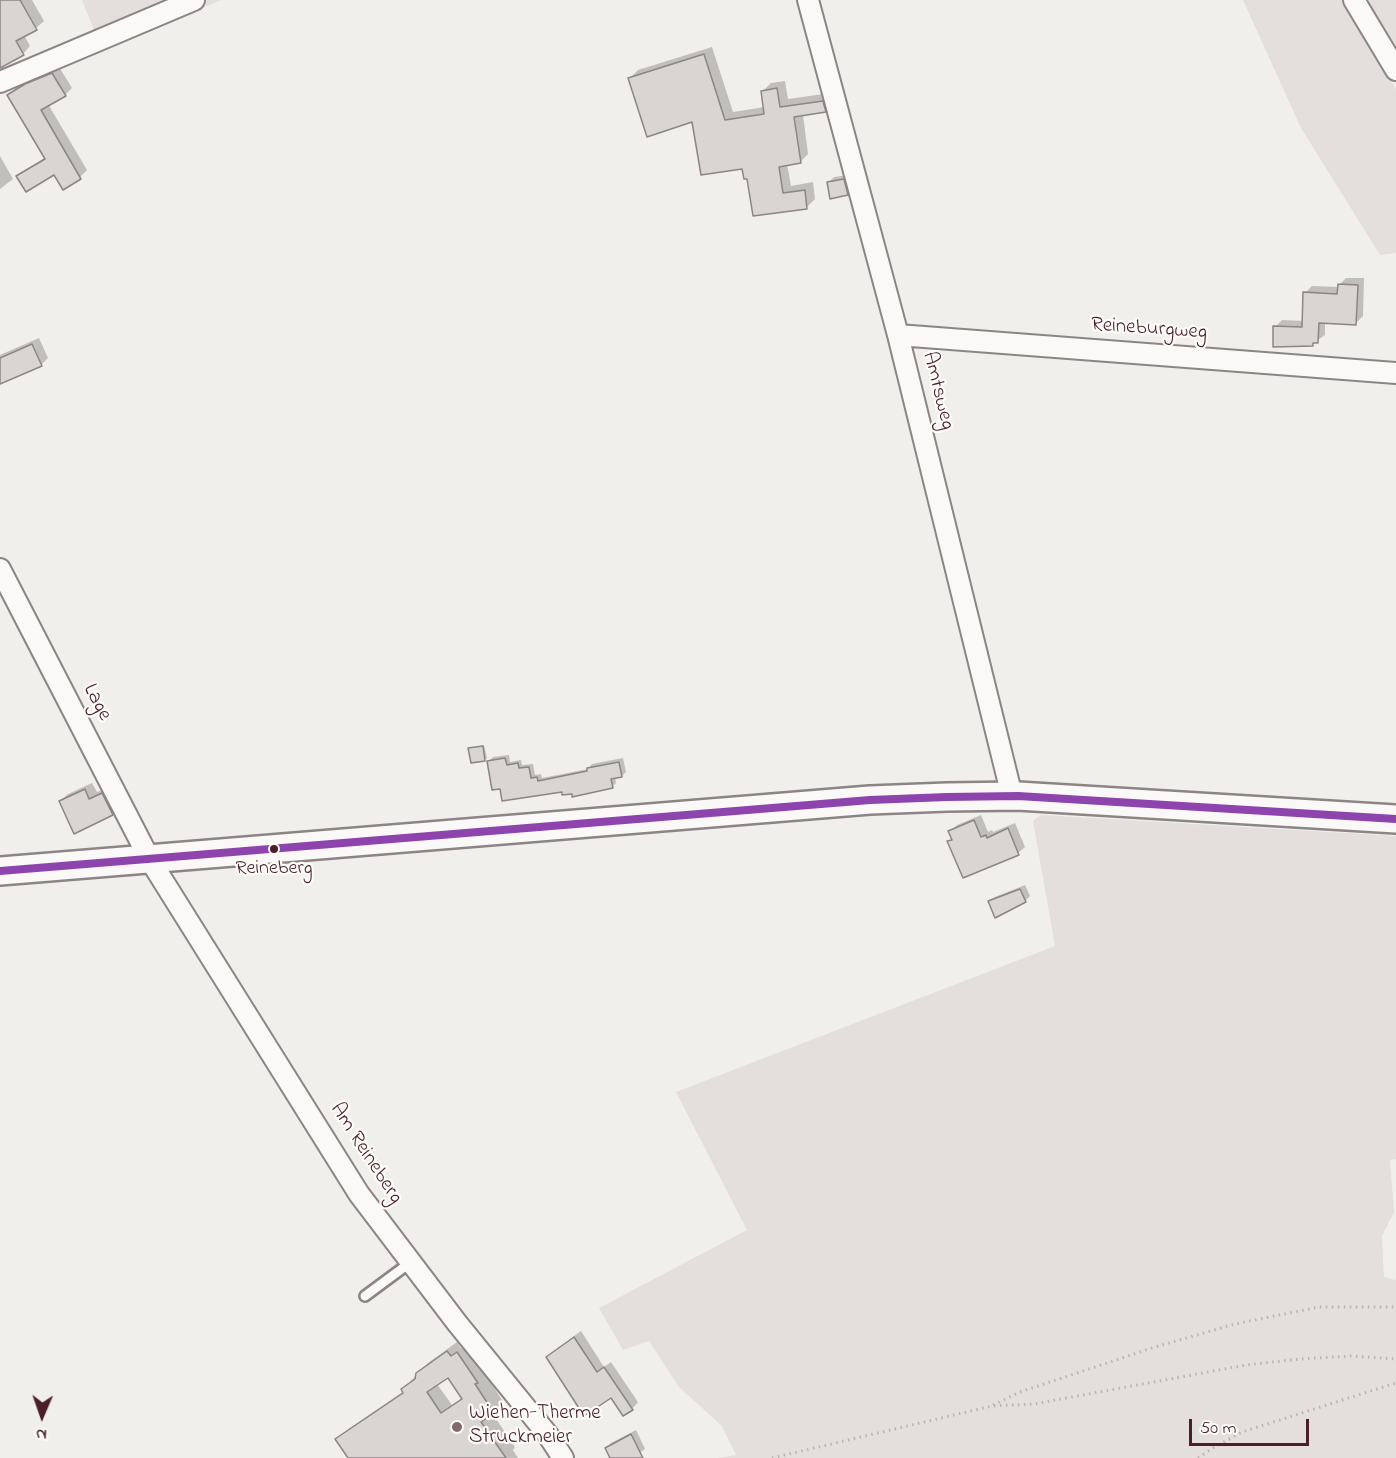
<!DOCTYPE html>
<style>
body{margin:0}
#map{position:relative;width:1396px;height:1458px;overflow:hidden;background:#f1efec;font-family:"Indie Flower",sans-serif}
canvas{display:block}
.north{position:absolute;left:12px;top:1386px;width:60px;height:60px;-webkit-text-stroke:4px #fdfcf7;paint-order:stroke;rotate:182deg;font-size:16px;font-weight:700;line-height:24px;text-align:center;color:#4a1f2b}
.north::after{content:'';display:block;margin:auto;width:21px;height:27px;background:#4a1f2b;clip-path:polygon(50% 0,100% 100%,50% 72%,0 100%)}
.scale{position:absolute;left:1189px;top:1419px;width:120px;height:27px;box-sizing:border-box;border:3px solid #4a1f2b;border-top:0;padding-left:8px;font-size:18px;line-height:21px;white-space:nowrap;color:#4a1f2b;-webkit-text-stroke:4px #fdfcf7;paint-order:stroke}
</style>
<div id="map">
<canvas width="1396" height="1458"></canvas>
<div class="north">N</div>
<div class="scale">50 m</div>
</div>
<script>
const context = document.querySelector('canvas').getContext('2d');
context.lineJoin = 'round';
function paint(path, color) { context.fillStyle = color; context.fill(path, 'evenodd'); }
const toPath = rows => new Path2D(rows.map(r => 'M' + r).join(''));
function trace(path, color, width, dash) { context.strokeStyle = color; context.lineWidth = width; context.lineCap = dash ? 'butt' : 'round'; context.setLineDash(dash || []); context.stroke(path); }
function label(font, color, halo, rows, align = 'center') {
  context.font = font + ' "Indie Flower",sans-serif'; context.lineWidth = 4.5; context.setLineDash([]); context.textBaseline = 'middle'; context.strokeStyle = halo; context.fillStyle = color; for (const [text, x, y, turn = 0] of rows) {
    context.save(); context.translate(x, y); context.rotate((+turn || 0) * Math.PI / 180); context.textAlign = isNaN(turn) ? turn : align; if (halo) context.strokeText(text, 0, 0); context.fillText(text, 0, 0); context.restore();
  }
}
paint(toPath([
 [82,0,221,0,97,52,99,43],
 [1243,0,1343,0,1396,89,1396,253,1380,255,1301,128],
 [1363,0,1396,0,1396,57],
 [1041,815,1396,836,1396,1159,1390,1160,1394,1212,1382,1236,1384,1277,1396,1280,1396,1458,718,1458,736,1455,722,1426,679,1387,649,1341,623,1350,599,1308,747,1230,676,1092,1055,946,1033,821]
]), '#e4dedc');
paint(toPath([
 [1,0,32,0,44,21,36,28,24,35,30,46,23,54,0,67],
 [712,47,733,112,765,107,763,91,771,83,785,81,788,99,831,93,833,103,825,111,803,115,808,154,800,162,787,164,791,186,813,182,815,199,807,207,748,177,743,168,694,120,629,79,638,70],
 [59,67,72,88,65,95,48,104,87,170,80,177,63,188,55,173,18,176,25,170,46,157,9,95,16,88,34,78],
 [0,156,13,179,0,189],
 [848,175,852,189,847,194,829,182,834,177],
 [1346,278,1364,278,1363,316,1356,323,1325,322,1325,335,1312,344,1275,327,1282,320,1304,321,1305,293,1312,286,1339,287,1339,285],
 [39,338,48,358,41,365,0,383,0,355],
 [484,745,487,758,485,760,470,749],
 [509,755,510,762,521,760,522,765,533,764,535,775,541,774,542,778,588,769,592,764,623,758,626,772,622,776,615,777,616,783,612,787,563,790,501,787,489,761,493,757],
 [92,783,97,792,110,787,120,807,113,814,75,832,60,801,68,794],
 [981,815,988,832,992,830,993,832,1015,823,1025,847,1018,853,963,876,949,842,953,838,950,832,957,825],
 [1025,885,1030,896,1025,901,990,901,995,897],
 [581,1331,604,1367,611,1362,638,1402,632,1409,611,1396,554,1351],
 [457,1342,461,1348,467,1343,503,1402,492,1413,515,1447,513,1450,518,1458,350,1458,337,1440,347,1430,404,1391,403,1389,428,1363],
 [449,1376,463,1397,452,1405,437,1384],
 [636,1430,645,1449,632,1458,612,1458,607,1448,611,1443]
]), '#0003');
const building = toPath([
 [0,0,20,0,37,30,16,41,24,55,0,68,0,0],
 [704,54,725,120,764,114,761,91,777,88,780,107,823,101,826,112,794,117,801,163,779,167,783,193,805,190,807,209,753,216,747,179,744,179,742,169,701,175,692,122,647,137,628,78,704,54],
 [52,73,66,96,41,110,81,179,63,190,54,175,26,192,16,176,45,159,7,95,25,84,52,73],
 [844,179,848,195,830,199,827,182,844,179],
 [1338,284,1358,285,1356,325,1319,323,1318,343,1313,343,1313,346,1273,347,1273,326,1302,327,1303,292,1337,294,1338,284],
 [32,344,42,366,0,384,0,358,32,344],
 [483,746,485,761,471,763,468,748,483,746],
 [505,758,507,765,518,763,519,768,529,767,531,778,537,777,538,781,587,771,587,768,619,762,622,777,611,779,613,788,572,797,572,794,562,795,562,792,502,801,500,789,492,790,487,761,505,758],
 [85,789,89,799,102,793,113,815,74,834,59,801,85,789],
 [974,820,981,837,986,835,987,838,1008,828,1019,855,963,878,947,841,952,840,948,831,974,820],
 [1020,889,1026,902,995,918,988,901,1020,889],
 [574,1337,597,1372,604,1367,633,1410,623,1416,611,1398,584,1416,546,1357,574,1337],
 [447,1351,451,1356,457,1352,478,1383,475,1384,494,1413,481,1422,506,1458,348,1458,335,1439,403,1393,401,1389,415,1379,416,1373,447,1351],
 [448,1378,462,1399,441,1413,427,1392,448,1378],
 [631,1434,643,1458,610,1458,605,1448,631,1434]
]);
paint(building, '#d8d5d3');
trace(building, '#8d8485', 1.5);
const service = toPath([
 [365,1296,411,1262]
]);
const minor = toPath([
 [808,0,898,335,1012,796],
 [1354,0,1396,70],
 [0,82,194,0],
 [898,335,1396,373],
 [0,569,150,860,359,1194,457,1323,548,1435,563,1458]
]);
const secondary = toPath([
 [0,871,870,800,947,797,1018,796,1396,819]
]);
trace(service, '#8d8485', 14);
trace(minor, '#8d8485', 24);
trace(secondary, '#8d8485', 32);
trace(toPath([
 [993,1405,1020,1392,1152,1348,1235,1324,1319,1307,1396,1307],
 [772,1458,992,1406,1034,1404,1246,1365,1300,1359,1351,1356,1396,1359],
 [1198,1458,1213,1448,1242,1432,1396,1383]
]), '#b9b4b4', 3, [1.5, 4.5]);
trace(service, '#faf9f7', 9);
trace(minor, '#faf9f7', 20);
trace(secondary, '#faf9f7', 27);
trace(toPath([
 [0,871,870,800,947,797,1018,796,1396,819]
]), '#8e44ad', 8);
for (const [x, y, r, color] of [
 [274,849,5,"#4a1f2b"],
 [457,1427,6,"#84686f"]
]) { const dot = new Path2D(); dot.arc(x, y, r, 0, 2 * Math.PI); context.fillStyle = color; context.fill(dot); trace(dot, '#fdfcf7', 2); }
label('20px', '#4a1f2b', '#fdfcf7', [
 ["Reineberg",274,870]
]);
label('21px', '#4a1f2b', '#fdfcf7', [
 ["Reineburgweg",1149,330,4],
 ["Amtsweg",937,391,76],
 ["Lage",96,703,62],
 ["Am Reineberg",365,1154,57]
]);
label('21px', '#4a1f2b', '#fdfcf7', [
 ["Wiehen-Therme",469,1415],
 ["Struckmeier",469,1439]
], 'left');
</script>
